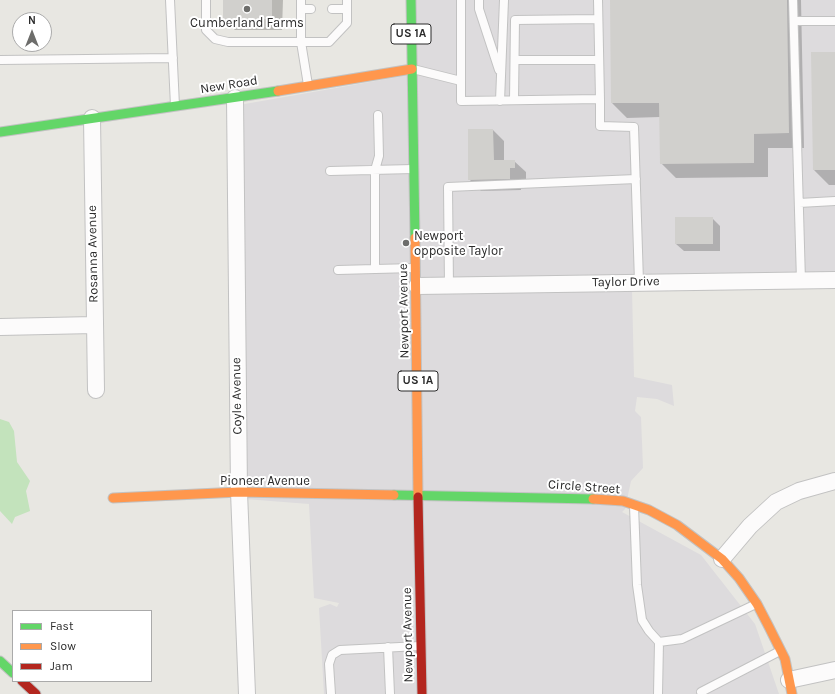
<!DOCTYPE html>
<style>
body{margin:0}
#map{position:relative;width:835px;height:694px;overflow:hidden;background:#e8e7e2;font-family:Karla,sans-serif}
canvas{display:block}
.legend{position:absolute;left:12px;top:610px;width:140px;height:72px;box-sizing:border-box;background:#fff;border:1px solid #aaa;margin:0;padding:5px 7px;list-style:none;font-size:12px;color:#2b2b2b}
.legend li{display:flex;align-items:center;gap:8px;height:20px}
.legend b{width:20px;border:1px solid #aaa}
.north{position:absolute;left:12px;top:12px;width:40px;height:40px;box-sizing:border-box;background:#fff;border:1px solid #aaa;border-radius:50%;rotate:0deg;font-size:11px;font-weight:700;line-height:16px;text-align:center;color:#2b2b2b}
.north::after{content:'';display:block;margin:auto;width:14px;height:18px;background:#6d6d6b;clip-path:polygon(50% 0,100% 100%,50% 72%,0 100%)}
</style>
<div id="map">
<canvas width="835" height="694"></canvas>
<ul class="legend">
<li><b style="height:5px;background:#63d668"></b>Fast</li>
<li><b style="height:5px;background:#ff974d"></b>Slow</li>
<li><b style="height:5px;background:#b3261e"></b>Jam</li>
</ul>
<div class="north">N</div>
</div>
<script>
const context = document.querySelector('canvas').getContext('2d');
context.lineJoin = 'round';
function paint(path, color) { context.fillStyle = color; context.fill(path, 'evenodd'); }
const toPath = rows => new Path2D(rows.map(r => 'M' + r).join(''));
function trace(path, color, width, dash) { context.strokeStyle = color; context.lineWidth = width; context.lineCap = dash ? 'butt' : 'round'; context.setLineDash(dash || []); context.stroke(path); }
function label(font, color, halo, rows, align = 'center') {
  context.font = font + ' Karla,sans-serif'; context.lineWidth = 4; context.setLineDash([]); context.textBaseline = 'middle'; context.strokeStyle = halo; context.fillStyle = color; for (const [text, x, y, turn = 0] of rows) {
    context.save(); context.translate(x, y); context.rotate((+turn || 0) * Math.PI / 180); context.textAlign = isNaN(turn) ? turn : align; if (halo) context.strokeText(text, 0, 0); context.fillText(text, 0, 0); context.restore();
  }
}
paint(toPath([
 [411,0,835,0,835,284,632,289,634,377,672,385,674,406,657,399,637,397,635,411,641,417,643,468,631,481,625,509,622,512,701,555,755,624,779,694,324,694,319,608,330,604,337,607,339,603,314,598,309,504,245,499,239,105,410,75]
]), '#dddbdd');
paint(toPath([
 [0,419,9,422,14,431,17,462,30,481,26,491,30,511,15,517,12,524,0,511]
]), '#c3e3bc');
paint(toPath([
 [224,0,283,0,282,30,235,30,224,19],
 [611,0,801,0,804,148,768,148,768,177,676,178,661,163,660,117,627,118,612,103],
 [835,53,835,185,829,185,814,170],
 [493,130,504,141,504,161,514,161,526,172,526,179,521,179,521,190,481,191,469,179],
 [712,218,720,226,720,251,684,251,676,244]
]), '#0003');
paint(toPath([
 [223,0,272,0,272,19,223,19],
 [610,0,787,0,789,133,754,134,754,163,660,164,659,103,611,103],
 [811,52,835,52,835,170,813,170],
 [468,129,493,129,494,160,515,160,515,168,510,168,510,179,468,180],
 [675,217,713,217,713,244,675,244]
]), '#d1d0cd');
const lane = toPath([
 [170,0,175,106],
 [206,0,206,30,215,39,228,42,329,42,347,23,347,0],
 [301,0,301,42,308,85],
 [461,0,461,101,600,99,598,0],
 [479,0,479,9,499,70],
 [793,0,801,281],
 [301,9,311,9],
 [332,9,347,9],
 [794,21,835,21],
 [0,60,173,58],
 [515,60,599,60],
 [413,69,461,81],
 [600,99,600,126,634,127,639,282],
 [514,100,515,20,598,19],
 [500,101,504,0],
 [378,115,379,156,375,170,375,269,415,268],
 [330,171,413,169],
 [799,203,835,201],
 [338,270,375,269],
 [449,287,448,187,636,179],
 [634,506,637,585,642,620,649,631,659,642,682,639,756,604],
 [388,647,390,694],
 [701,692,780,651],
 [331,694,329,664,332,655,340,650,420,646],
 [658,694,659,642]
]);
const street = toPath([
 [235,98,239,492,247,694],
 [92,118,96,390],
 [417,286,835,280],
 [0,327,94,325],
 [722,559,750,526,776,502,799,491,835,481],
 [789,680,835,670]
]);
const fast = toPath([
 [411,0,415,238],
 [0,132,278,91],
 [394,495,593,499],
 [0,661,13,673]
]);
const slow = toPath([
 [278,91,412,69],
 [415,238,418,497],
 [113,498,239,492,394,495],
 [593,499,623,501,649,510,677,525,722,559,739,578,757,604,769,627,785,659,792,694]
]);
const jam = toPath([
 [418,497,422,694],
 [22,681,36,694]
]);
trace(lane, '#c2c2c2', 10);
trace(street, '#c2c2c2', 18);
trace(fast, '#c2c2c2', 11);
trace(slow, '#c2c2c2', 11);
trace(jam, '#c2c2c2', 11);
trace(lane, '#fcfbfb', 8);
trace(street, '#fcfbfb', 16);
trace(fast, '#63d668', 9);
trace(slow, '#ff974d', 9);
trace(jam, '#b3261e', 9);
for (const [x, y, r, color] of [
 [247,9,4,"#6d6d6b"],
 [406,243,4,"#6d6d6b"]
]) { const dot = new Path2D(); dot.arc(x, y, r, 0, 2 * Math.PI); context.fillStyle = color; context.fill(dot); trace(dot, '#fff', 1.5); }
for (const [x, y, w] of [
 [411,34,40],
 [418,381,40]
]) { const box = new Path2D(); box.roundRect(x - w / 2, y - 10, w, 20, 3); context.fillStyle = '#fff'; context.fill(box); trace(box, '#2b2b2b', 1); }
label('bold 12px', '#2b2b2b', null, [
 ["US 1A",411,34],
 ["US 1A",418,381]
]);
label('13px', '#2b2b2b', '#fff', [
 ["Cumberland Farms",247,23],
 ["Newport",414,236,"left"],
 ["opposite Taylor",414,251,"left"]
]);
label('13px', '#2b2b2b', '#fff', [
 ["New Road",229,85,-9],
 ["Rosanna Avenue",93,254,-91],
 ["Taylor Drive",626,282,-1],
 ["Newport Avenue",404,311,-91],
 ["Coyle Avenue",237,396,-91],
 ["Pioneer Avenue",265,481],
 ["Circle Street",584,487,4],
 ["Newport Avenue",408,635,-91]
]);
</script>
